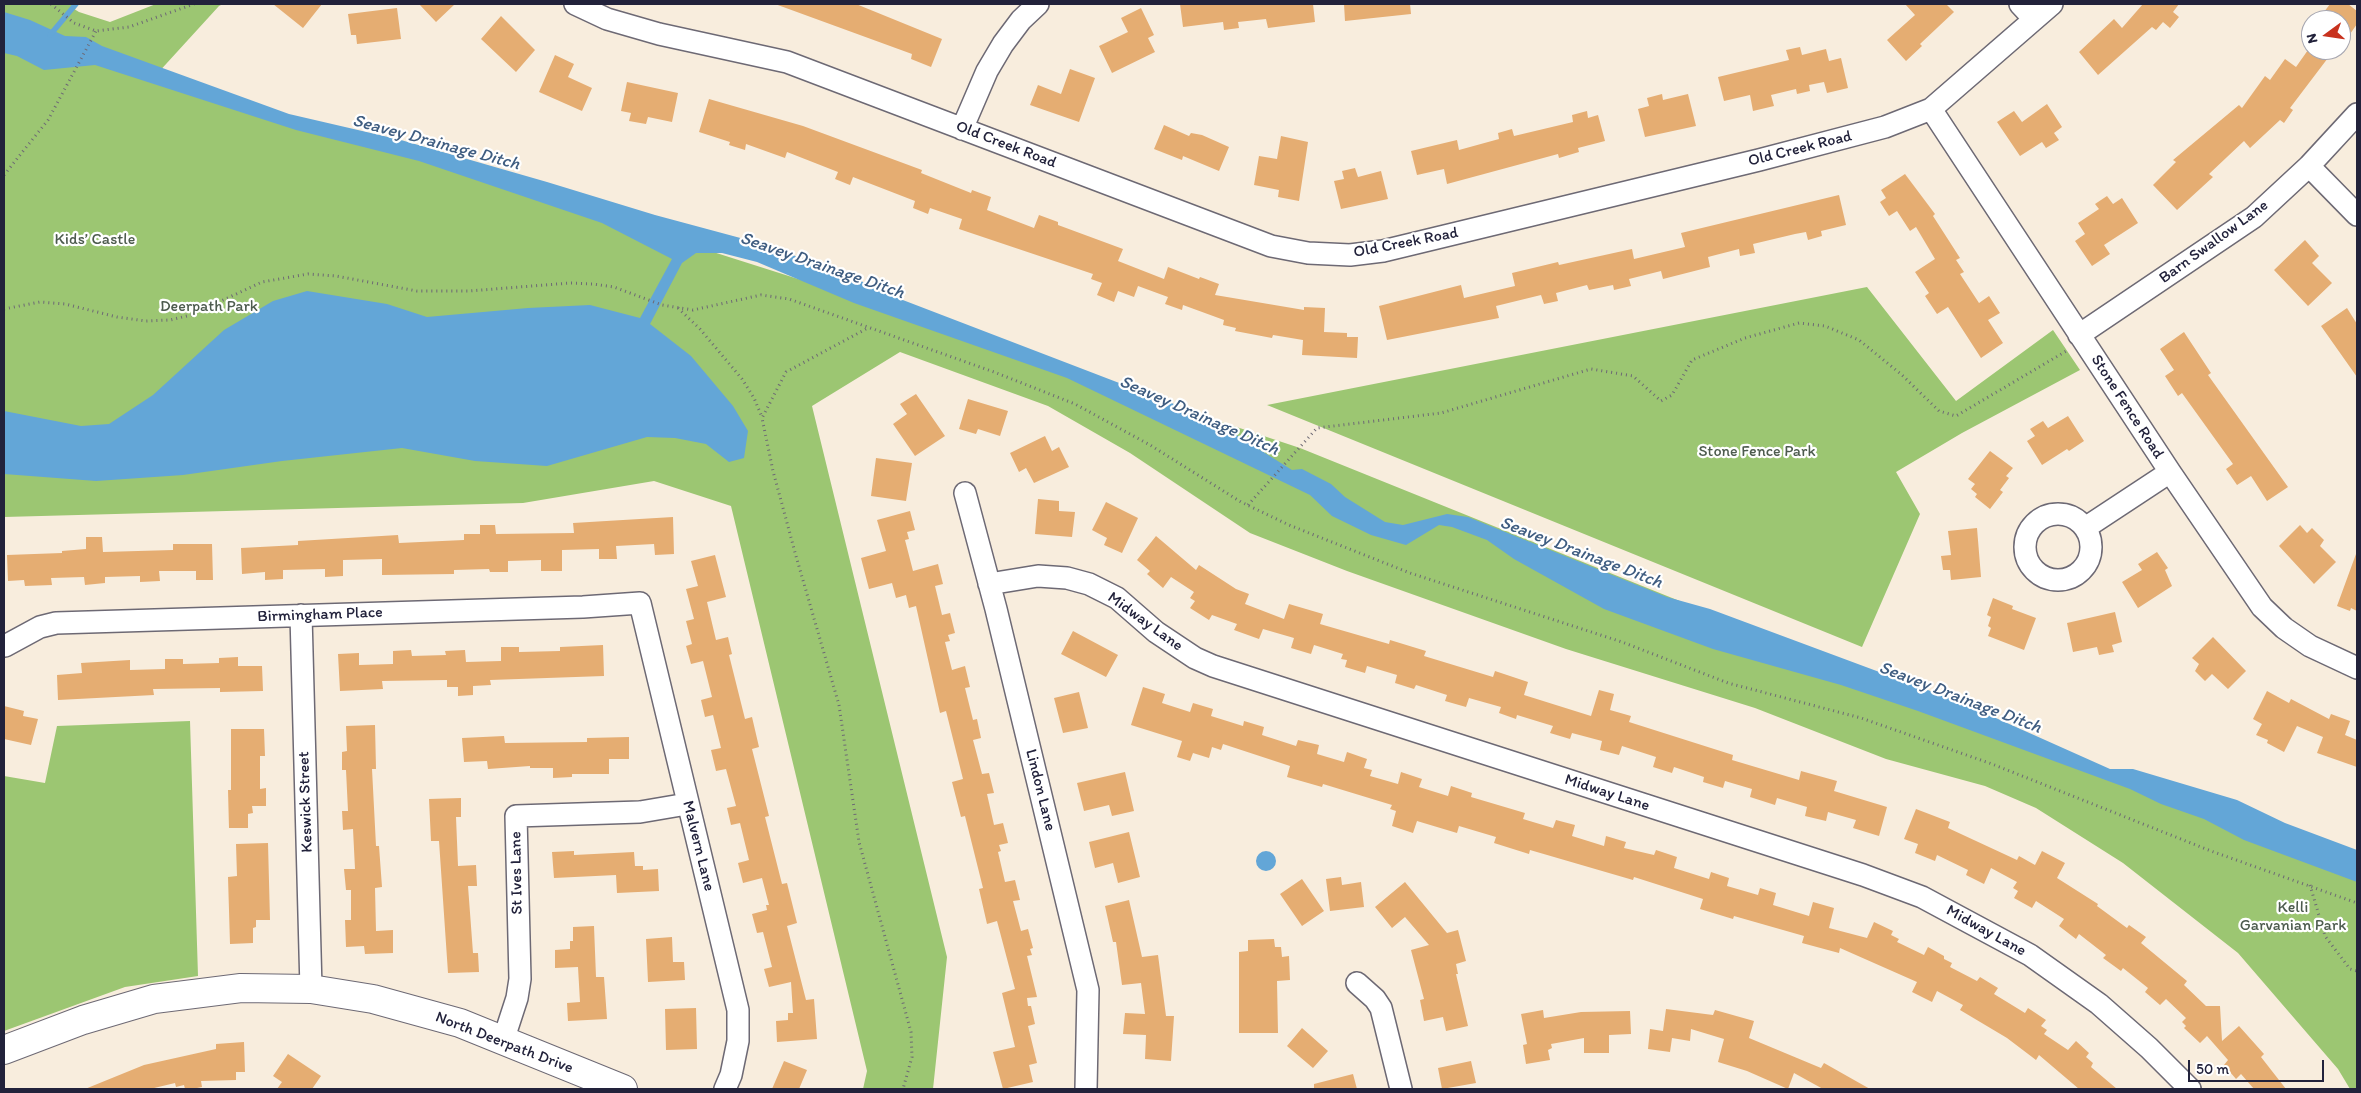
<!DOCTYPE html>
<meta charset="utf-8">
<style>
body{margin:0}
#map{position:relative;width:2361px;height:1093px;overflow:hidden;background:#f8eddd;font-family:Itim,sans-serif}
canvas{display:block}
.frame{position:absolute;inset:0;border:5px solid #22223b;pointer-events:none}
.north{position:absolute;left:2301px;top:10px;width:50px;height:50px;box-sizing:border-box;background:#fff;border:1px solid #a7a7b1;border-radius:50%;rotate:256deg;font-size:14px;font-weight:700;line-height:20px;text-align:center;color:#22223b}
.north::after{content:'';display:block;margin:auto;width:18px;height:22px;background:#c8321e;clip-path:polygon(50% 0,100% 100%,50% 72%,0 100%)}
.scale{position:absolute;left:2188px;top:1060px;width:136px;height:22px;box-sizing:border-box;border:2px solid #22223b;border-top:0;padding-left:6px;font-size:15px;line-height:18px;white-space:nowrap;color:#22223b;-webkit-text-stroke:4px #fff;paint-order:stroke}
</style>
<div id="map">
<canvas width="2361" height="1093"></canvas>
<div class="frame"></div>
<div class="north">N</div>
<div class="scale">50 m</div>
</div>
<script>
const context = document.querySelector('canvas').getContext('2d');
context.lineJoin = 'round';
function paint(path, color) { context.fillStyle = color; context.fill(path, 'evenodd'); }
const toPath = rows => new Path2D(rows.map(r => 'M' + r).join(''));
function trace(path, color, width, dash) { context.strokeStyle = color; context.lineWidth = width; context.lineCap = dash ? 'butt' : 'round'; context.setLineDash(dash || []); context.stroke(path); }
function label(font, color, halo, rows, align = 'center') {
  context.font = font + ' Itim,sans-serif'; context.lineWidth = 4.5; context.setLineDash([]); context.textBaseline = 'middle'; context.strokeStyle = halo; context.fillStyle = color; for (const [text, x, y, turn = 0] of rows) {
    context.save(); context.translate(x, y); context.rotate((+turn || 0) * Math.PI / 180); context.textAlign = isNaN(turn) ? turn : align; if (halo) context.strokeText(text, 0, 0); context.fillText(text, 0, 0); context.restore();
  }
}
paint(toPath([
 [4,4,74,4,71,7,79,12,110,22,156,4,223,4,219,6,156,75,943,325,1149,398,1300,448,2357,874,2357,1089,2350,1089,2338,1069,2238,953,2123,863,2036,808,1985,786,1886,759,1755,708,1566,649,1347,571,1250,533,1130,453,1048,406,900,352,812,406,947,957,933,1089,863,1089,867,1071,731,506,654,481,523,503,4,517],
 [1867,287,1956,401,2053,330,2080,370,1962,433,1896,472,1920,514,1862,647,1267,405],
 [190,721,198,976,125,987,4,1031,4,776,45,783,57,726]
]), '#9cc672');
paint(toPath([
 [4,12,30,20,65,36,86,37,102,46,289,114,401,140,547,182,655,215,759,243,846,274,895,297,1174,404,1230,431,1292,470,1302,469,1331,484,1345,497,1385,522,1403,525,1447,514,1468,517,1667,597,1710,609,1960,702,2110,769,2133,769,2237,800,2285,823,2357,850,2357,882,2244,840,2204,819,2161,804,2130,789,1918,711,1841,685,1713,649,1604,609,1514,559,1487,540,1452,527,1439,525,1406,545,1371,535,1332,516,1310,495,1067,378,854,303,757,262,722,253,696,253,682,263,650,324,691,356,733,406,748,431,744,458,729,462,706,444,675,438,647,437,547,466,475,461,402,448,282,461,183,475,96,481,4,474,4,411,81,426,109,424,153,395,224,330,273,301,307,291,387,304,427,317,528,308,590,305,640,318,672,259,602,223,419,161,296,130,95,65,44,70,17,56,4,53],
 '1256 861a10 10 0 1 1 20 0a10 10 0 1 1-20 0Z'
]), '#63a6d7');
trace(toPath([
 [50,35,76,4]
]), '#63a6d7', 5.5);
paint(toPath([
 [273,4,322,4,303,28],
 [419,4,455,4,436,22],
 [775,4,856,4,942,39,931,67,911,59,912,54],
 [1180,4,1313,4,1315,22,1268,28,1266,19,1238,22,1239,28,1224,30,1223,22,1183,27],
 [1344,4,1410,4,1411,14,1345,21],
 [1905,4,1946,4,1954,12,1920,44,1922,46,1906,61,1887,40,1915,15],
 [2143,4,2179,4,2173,12,2179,17,2170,28,2163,22,2156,30,2152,27,2098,75,2079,52,2114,19,2122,28],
 [2330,4,2348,4,2357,11,2357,24,2341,47,2341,20,2318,20],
 [397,8,401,39,357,44,356,35,351,35,348,14],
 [1141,8,1154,35,1148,38,1155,52,1112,73,1099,46,1128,32,1121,18],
 [501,16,535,50,516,72,481,39],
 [1800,47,1802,55,1826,49,1829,61,1841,58,1848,88,1827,93,1824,82,1809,85,1810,91,1797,94,1796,89,1771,95,1774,106,1753,111,1750,95,1724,101,1718,77,1789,60,1786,50],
 [2308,50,2334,50,2290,108,2293,110,2284,123,2280,120,2250,148,2244,141,2209,174,2213,177,2177,210,2153,185,2176,162,2173,160,2239,105,2242,108,2265,76,2270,80,2285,59,2296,67],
 [555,55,574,64,568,77,592,88,582,111,539,92],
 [1070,69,1095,78,1079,122,1030,105,1038,85,1061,94],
 [627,82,678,93,672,122,648,117,646,124,629,121,631,113,621,111],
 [1662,94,1663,100,1688,94,1696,126,1645,137,1638,109,1649,106,1647,98],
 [709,99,803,126,922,170,921,173,971,193,972,190,991,197,987,210,1034,228,1039,215,1058,222,1058,225,1123,249,1118,261,1164,279,1168,267,1199,279,1200,277,1219,284,1215,295,1304,310,1304,307,1325,308,1324,332,1347,333,1347,337,1358,337,1357,358,1302,355,1303,340,1273,335,1272,338,1235,331,1236,328,1223,325,1224,320,1183,305,1182,310,1165,304,1168,297,1138,286,1134,297,1118,291,1114,302,1097,295,1102,283,1091,279,1093,274,959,229,962,219,930,208,928,214,913,208,915,201,853,177,850,185,835,179,838,172,787,152,785,158,746,144,745,150,729,145,730,142,699,132],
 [2047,104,2062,127,2054,133,2059,140,2046,148,2042,142,2020,156,1997,122,2014,111,2022,122],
 [1587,111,1588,118,1598,115,1605,141,1578,148,1579,152,1559,158,1558,154,1447,184,1444,169,1417,175,1411,151,1457,140,1459,150,1499,139,1498,133,1512,129,1514,136,1573,122,1572,115],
 [1164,125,1189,136,1191,133,1202,135,1229,147,1219,171,1183,156,1182,160,1154,149],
 [1281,136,1308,142,1299,201,1278,197,1279,190,1254,185,1259,156,1277,159],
 [1355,168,1358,177,1381,171,1388,199,1341,209,1334,181,1344,179,1342,171],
 [1905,174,1935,214,1933,216,1960,258,1956,260,1964,272,1960,274,1979,303,1989,296,2000,313,1988,320,2003,343,1981,358,1948,307,1937,314,1925,296,1929,293,1915,272,1935,259,1916,227,1910,231,1897,211,1889,216,1880,202,1886,198,1881,190],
 [1839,195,1846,225,1821,231,1822,236,1808,240,1806,232,1795,234,1753,244,1755,253,1740,256,1739,249,1708,257,1710,267,1663,279,1661,271,1629,279,1631,286,1614,290,1613,285,1589,290,1587,285,1556,293,1558,301,1544,304,1541,295,1496,306,1499,318,1387,340,1379,306,1461,285,1464,298,1515,286,1512,273,1558,262,1559,265,1632,249,1634,259,1685,247,1681,233],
 [2107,196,2113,204,2122,198,2138,223,2104,245,2110,254,2092,266,2075,241,2085,234,2078,223,2099,209,2095,204],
 [2305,240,2319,256,2312,263,2332,283,2308,306,2274,270],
 [2347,308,2357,324,2357,377,2321,326],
 [2184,332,2211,373,2208,375,2288,487,2267,501,2251,476,2237,485,2226,469,2233,464,2182,393,2178,396,2165,376,2174,370,2160,349],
 [916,394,945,436,915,456,893,424,907,414,900,404],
 [968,399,1008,411,1000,436,978,429,976,434,959,429],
 [2068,416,2084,441,2069,451,2067,449,2042,465,2027,441,2035,436,2030,429,2043,421,2048,428],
 [1045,436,1052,451,1059,447,1069,467,1034,483,1026,468,1019,472,1010,453],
 [1990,451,2013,468,2006,476,2009,478,2000,490,2003,492,1990,509,1975,497,1977,494,1971,489,1975,484,1968,479],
 [876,458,912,463,906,501,871,496],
 [1038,499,1059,501,1059,511,1075,512,1072,537,1035,534],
 [1106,502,1138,518,1122,553,1104,545,1107,538,1092,530],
 [910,511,915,530,907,532,909,539,905,540,913,571,938,564,943,584,935,586,942,615,950,613,955,633,948,635,950,641,945,642,952,670,965,666,970,687,965,688,973,720,977,719,981,738,973,740,982,774,989,773,994,793,987,794,994,825,1003,823,1008,843,999,845,1001,851,998,852,1005,882,1015,880,1020,900,1013,901,1021,931,1028,929,1033,948,1030,949,1032,955,1027,956,1037,997,1027,998,1028,1006,1031,1006,1035,1024,1028,1026,1037,1063,1029,1065,1033,1082,1003,1089,993,1052,1015,1047,1002,993,1015,989,997,921,987,924,979,889,983,888,965,816,961,817,952,782,963,779,946,711,940,713,916,606,909,608,906,595,896,598,892,583,869,589,861,558,886,551,877,520],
 [673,517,674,554,655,555,654,544,616,546,617,559,599,559,599,549,562,550,562,571,541,571,541,560,508,561,508,572,490,572,489,569,454,570,454,574,382,575,382,559,343,560,343,576,325,577,325,569,283,570,283,579,265,580,265,572,242,574,241,548,298,545,298,541,398,535,399,543,464,540,464,534,480,534,480,525,495,525,496,534,574,533,573,523],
 [2300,525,2307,533,2312,528,2324,540,2320,546,2336,562,2314,584,2279,546],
 [1977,528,1981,577,1951,580,1950,570,1943,570,1941,556,1951,555,1948,531],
 [1156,536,1196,570,1199,565,1236,589,1249,594,1245,604,1284,619,1289,604,1323,614,1320,624,1389,644,1390,640,1426,651,1424,656,1493,677,1495,671,1528,682,1524,695,1591,716,1599,690,1614,694,1610,710,1631,716,1629,722,1733,755,1732,760,1799,780,1801,771,1837,781,1834,791,1887,807,1879,836,1853,828,1856,820,1828,812,1826,821,1805,816,1807,807,1777,798,1775,805,1750,797,1752,789,1725,781,1723,788,1703,782,1704,777,1674,767,1672,773,1653,767,1656,757,1622,746,1619,755,1600,750,1602,741,1572,733,1570,739,1550,733,1553,726,1517,715,1516,719,1499,713,1501,707,1469,698,1466,707,1445,701,1447,695,1416,685,1414,689,1395,683,1397,675,1367,666,1365,673,1345,667,1347,660,1341,659,1343,654,1314,645,1311,654,1291,648,1294,638,1263,629,1259,639,1234,630,1237,624,1212,615,1209,620,1190,608,1195,601,1190,598,1194,592,1171,577,1163,588,1147,574,1150,571,1137,560],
 [86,537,102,537,103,552,173,550,173,544,212,544,213,580,196,580,196,571,159,571,160,581,140,582,140,576,105,577,105,583,85,585,84,577,51,578,52,585,25,586,24,580,8,581,7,555,62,553,62,551,86,549],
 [2157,552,2168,568,2165,570,2172,586,2138,608,2122,582,2142,570,2138,564],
 [2356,554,2357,611,2351,608,2350,611,2337,606],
 [715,555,726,597,707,602,716,640,728,637,732,654,729,655,745,719,752,717,759,747,752,749,769,816,765,817,782,884,787,883,797,923,787,926,806,1000,814,999,817,1039,777,1042,776,1021,788,1020,788,1013,793,1013,791,982,769,987,764,969,772,967,763,932,757,933,752,914,767,910,766,905,769,905,762,878,743,883,738,863,749,860,740,823,731,825,727,808,736,806,726,769,716,771,711,750,721,748,713,715,705,717,701,700,712,697,703,661,691,664,686,646,692,644,686,621,694,619,686,589,698,586,691,561],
 [1993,598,2013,606,2012,609,2036,618,2024,650,1988,636,1991,628,1988,626,1991,617,1987,615],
 [2115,612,2122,642,2112,645,2114,652,2099,655,2097,647,2073,652,2067,623],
 [1073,631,1118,655,1106,677,1061,654],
 [2213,637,2246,671,2228,689,2212,674,2205,681,2195,671,2199,664,2192,658],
 [603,645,604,676,490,680,491,685,473,686,473,695,458,696,458,687,447,687,447,680,382,681,383,689,340,691,338,654,359,653,359,665,393,664,393,651,411,650,412,656,446,655,445,651,465,650,466,662,501,661,501,647,519,647,519,652,560,651,560,647],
 [238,657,238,666,262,666,263,691,220,692,220,688,153,689,154,695,58,700,57,675,82,673,81,663,130,660,130,670,165,669,165,659,183,659,183,664,219,663,219,658],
 [1143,687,1165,694,1162,703,1190,712,1193,703,1213,709,1211,716,1243,726,1244,721,1264,727,1262,735,1296,746,1298,740,1319,745,1317,754,1344,762,1347,752,1367,759,1364,768,1372,770,1370,776,1398,784,1401,772,1422,779,1419,787,1448,796,1451,786,1472,793,1471,797,1525,813,1523,819,1553,828,1556,820,1575,825,1572,836,1604,846,1606,836,1626,842,1624,848,1654,855,1656,850,1677,857,1674,868,1709,879,1711,872,1729,878,1727,886,1758,895,1760,888,1776,893,1773,905,1809,916,1813,902,1834,908,1829,928,1867,938,1874,922,1893,931,1891,935,1899,939,1897,942,1924,955,1928,947,1944,956,1944,959,1952,963,1950,967,1977,981,1980,977,1998,988,1994,994,2025,1013,2028,1008,2046,1020,2041,1026,2047,1030,2044,1034,2068,1050,2076,1041,2089,1053,2086,1057,2093,1063,2091,1067,2117,1089,2079,1089,2039,1055,2036,1060,2007,1038,1960,1010,1963,1005,1937,991,1932,1002,1912,992,1917,982,1840,948,1839,953,1802,943,1804,936,1734,916,1733,919,1700,909,1703,899,1634,877,1633,880,1530,850,1529,854,1494,843,1496,837,1459,826,1457,833,1417,821,1413,833,1392,826,1396,811,1390,809,1392,805,1323,784,1322,787,1287,777,1290,766,1223,744,1221,750,1212,747,1209,758,1193,753,1190,761,1177,757,1182,741,1131,725],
 [2267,691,2289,703,2291,699,2329,719,2331,714,2350,721,2345,735,2357,740,2357,767,2317,753,2323,737,2297,726,2284,752,2267,743,2268,740,2256,735,2262,724,2253,719],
 [1079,692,1088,728,1063,733,1054,698],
 [4,706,24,711,23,716,38,719,31,745,4,739],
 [375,725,376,769,372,769,376,846,379,846,382,887,375,888,376,931,393,930,393,953,365,954,364,946,346,947,345,920,351,920,351,890,346,890,344,869,355,869,353,829,343,830,342,811,348,811,346,770,342,770,342,752,347,751,346,726],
 [231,729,264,729,265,756,260,756,260,789,266,788,266,806,252,806,253,813,248,814,248,828,229,828,228,790,231,790],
 [504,736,505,743,587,742,587,738,629,737,629,759,609,759,609,774,572,774,572,777,553,778,553,768,530,768,530,766,488,769,487,761,464,762,462,738],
 [1125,772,1134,811,1112,816,1109,805,1084,811,1077,783],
 [461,798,461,817,456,817,458,866,476,865,477,886,468,886,473,953,478,953,479,972,448,973,439,841,431,841,429,799],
 [1916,809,1950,822,1948,828,2017,860,2019,856,2035,865,2042,851,2065,863,2057,878,2098,904,2097,906,2127,928,2129,925,2146,937,2141,943,2187,981,2184,985,2206,1006,2220,1006,2222,1041,2239,1026,2264,1054,2261,1057,2286,1089,2254,1089,2241,1074,2236,1079,2224,1065,2228,1060,2207,1036,2200,1043,2184,1028,2186,1026,2182,1022,2186,1018,2166,999,2160,1005,2145,992,2148,988,2123,968,2121,971,2103,958,2106,955,2079,934,2076,939,2059,926,2064,919,2036,901,2032,908,2014,898,2018,891,2013,888,2017,882,1991,868,1984,884,1966,875,1968,870,1937,855,1935,861,1915,853,1918,844,1904,839],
 [1129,832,1140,877,1118,883,1113,863,1095,868,1089,842],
 [268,843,270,920,256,920,256,927,253,928,253,943,230,944,228,877,237,876,236,844],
 [574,851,574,855,634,852,635,866,643,866,643,870,658,869,659,891,617,893,616,875,554,878,552,852],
 [1341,877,1342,885,1361,882,1364,907,1330,911,1326,879],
 [1302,879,1324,911,1302,926,1280,894],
 [1405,882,1447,933,1458,930,1466,961,1456,964,1458,974,1456,974,1468,1026,1446,1031,1443,1017,1424,1021,1420,1000,1424,999,1411,950,1429,945,1405,917,1392,928,1375,907],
 [1129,900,1142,957,1158,955,1166,1016,1174,1016,1171,1061,1145,1059,1146,1035,1123,1034,1125,1013,1145,1014,1141,983,1122,985,1116,942,1113,942,1105,906],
 [594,926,596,977,604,977,607,1019,568,1021,567,1003,580,1002,578,967,555,968,555,950,570,949,570,941,573,941,573,927],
 [672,937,673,962,684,962,685,980,648,982,646,939],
 [1274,939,1275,947,1281,947,1282,957,1289,956,1290,980,1277,981,1278,1033,1239,1033,1239,952,1248,951,1248,940],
 [696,1008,697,1049,666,1050,665,1009],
 [1666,1009,1713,1015,1715,1010,1754,1021,1749,1038,1821,1068,1824,1063,1870,1089,1823,1089,1794,1073,1788,1089,1747,1071,1718,1062,1724,1039,1691,1029,1690,1041,1672,1038,1670,1052,1648,1049,1650,1029,1663,1031],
 [1543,1010,1544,1018,1581,1012,1630,1011,1631,1034,1609,1035,1609,1053,1584,1053,1584,1038,1551,1044,1552,1048,1548,1050,1550,1060,1526,1064,1523,1045,1527,1044,1521,1014],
 [1302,1028,1328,1051,1313,1068,1287,1046],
 [244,1042,245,1072,236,1072,236,1080,201,1081,202,1087,192,1089,185,1089,184,1085,176,1087,175,1083,150,1089,85,1089,144,1065,216,1049,216,1044],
 [288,1054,321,1076,312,1089,277,1089,282,1082,273,1076],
 [784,1061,807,1070,799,1089,772,1089],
 [1471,1061,1476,1083,1442,1089,1438,1068],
 [1353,1074,1357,1089,1314,1089,1314,1084]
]), '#e5ad72');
const street = toPath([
 [575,4,607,19,659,34,787,62,1271,246,1308,253,1350,255,1383,251,1759,160,1885,127,1931,109,2052,4],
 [2020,4,2034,19],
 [1931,109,2170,472,2262,607,2284,628,2310,646,2357,668],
 [962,129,987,71,1003,44,1021,20,1038,4],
 [2309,166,2357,215],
 [2079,335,2254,217,2309,166,2357,114],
 [965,493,996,609,1088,990,1086,1089],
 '2025 547a33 33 0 1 1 66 0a33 33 0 1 1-66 0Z',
 [2085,528,2170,472],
 [989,584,1038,576,1067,578,1089,584,1117,598,1156,632,1195,658,1213,666,1863,875,1922,897,2030,955,2099,1004,2149,1048,2190,1089],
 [301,615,311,989],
 [5,646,40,627,56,623,583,607,640,603,738,1010,738,1041,731,1075,725,1089],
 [1357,983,1375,999,1381,1008,1401,1089],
 [503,1041,517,998,520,979,516,816,640,812,687,804]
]);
const secondary = toPath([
 [4,1050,83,1020,154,999,241,988,311,989,373,999,460,1023,623,1089]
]);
trace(street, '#6d6974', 24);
trace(secondary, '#6d6974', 30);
trace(toPath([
 [51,4,74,23,96,31,129,27,194,4],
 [4,175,48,120,96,31],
 [678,308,700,329,742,379,754,398,762,417],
 [4,309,40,302,65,304,117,317,146,321,170,320,191,315,262,282,308,274,336,276,417,291,469,291,570,283,593,284,614,287,662,305,693,310,761,295,789,299,994,372,1075,404,1150,445,1241,502,1289,525,1410,573,1622,642,1728,683,1861,718,1992,764,2211,851,2357,903],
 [866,329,786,372,762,418,773,471,796,556,839,705,859,842,911,1032,912,1057,903,1089],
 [1248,505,1317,428,1441,413,1591,369,1633,376,1661,401,1672,395,1692,360,1745,338,1799,323,1825,326,1859,340,1902,375,1939,411,1956,416,2068,350],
 [2310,885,2325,936,2350,969,2357,971]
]), '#6d6974', 3, [1, 4]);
trace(street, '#fff', 21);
trace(secondary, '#fff', 28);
label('16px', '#22223b', '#fff', [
 ["Old Creek Road",1006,145,21],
 ["Old Creek Road",1800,149,-14],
 ["Barn Swallow Lane",2214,242,-36],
 ["Old Creek Road",1406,243,-11],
 ["Stone Fence Road",2127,407,57],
 ["Birmingham Place",320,615,-2],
 ["Midway Lane",1145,622,36],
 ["Lindon Lane",1040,790,76],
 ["Midway Lane",1607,793,18],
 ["Keswick Street",306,802,-92],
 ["Malvern Lane",698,846,76],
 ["St Ives Lane",517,873,-91],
 ["Midway Lane",1986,931,29],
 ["North Deerpath Drive",504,1043,21]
]);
label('16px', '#4d5b4e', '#fff', [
 ["Kids’ Castle",95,240],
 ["Deerpath Park",209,307],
 ["Stone Fence Park",1757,452],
 ["Kelli",2293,908],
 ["Garvanian Park",2293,926]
]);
label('italic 18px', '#3f5d81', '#fff', [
 ["Seavey Drainage Ditch",436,143,15],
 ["Seavey Drainage Ditch",822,266,19],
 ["Seavey Drainage Ditch",1199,416,24],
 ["Seavey Drainage Ditch",1581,553,21],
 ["Seavey Drainage Ditch",1960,698,21]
]);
</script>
